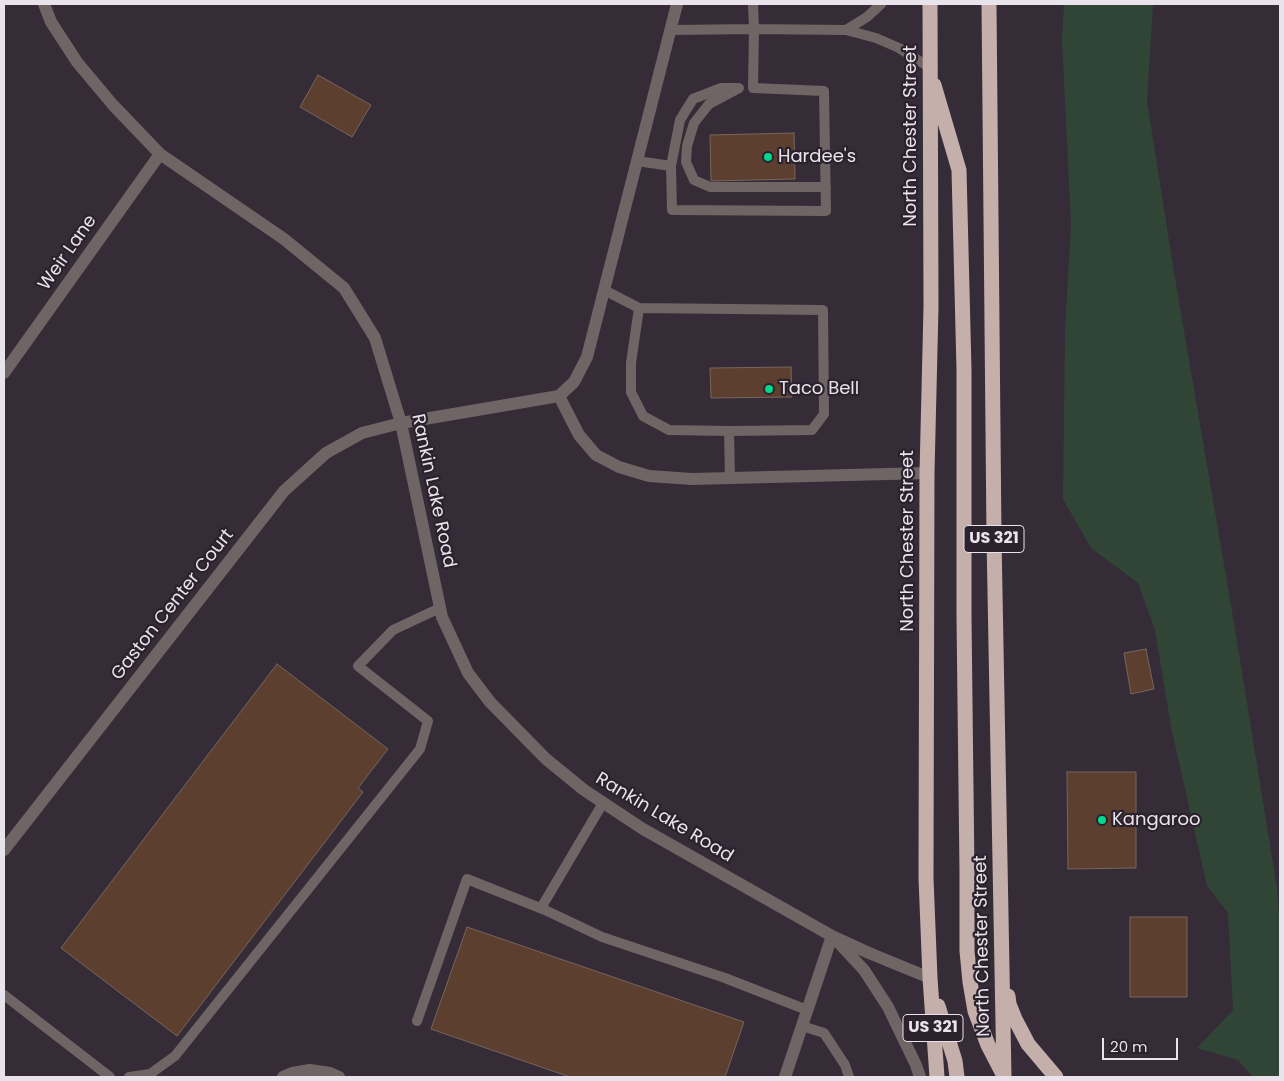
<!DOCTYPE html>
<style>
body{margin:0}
#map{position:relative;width:1284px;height:1081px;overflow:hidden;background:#352c38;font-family:Poppins,sans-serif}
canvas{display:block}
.frame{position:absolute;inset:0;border:5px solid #e9e3eb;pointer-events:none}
.scale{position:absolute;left:1102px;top:1038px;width:76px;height:22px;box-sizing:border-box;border:2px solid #e9e3eb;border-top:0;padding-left:6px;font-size:15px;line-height:18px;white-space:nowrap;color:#e9e3eb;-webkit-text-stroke:4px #2b222e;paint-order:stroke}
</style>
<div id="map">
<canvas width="1284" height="1081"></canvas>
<div class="frame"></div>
<div class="scale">20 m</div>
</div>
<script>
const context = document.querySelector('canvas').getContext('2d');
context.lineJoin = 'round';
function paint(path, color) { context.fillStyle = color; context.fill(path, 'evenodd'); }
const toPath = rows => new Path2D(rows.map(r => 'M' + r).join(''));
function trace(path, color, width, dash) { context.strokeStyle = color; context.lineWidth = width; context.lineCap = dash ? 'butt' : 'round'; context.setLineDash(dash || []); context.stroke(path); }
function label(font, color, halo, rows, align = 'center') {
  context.font = font + ' Poppins,sans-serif'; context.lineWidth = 4.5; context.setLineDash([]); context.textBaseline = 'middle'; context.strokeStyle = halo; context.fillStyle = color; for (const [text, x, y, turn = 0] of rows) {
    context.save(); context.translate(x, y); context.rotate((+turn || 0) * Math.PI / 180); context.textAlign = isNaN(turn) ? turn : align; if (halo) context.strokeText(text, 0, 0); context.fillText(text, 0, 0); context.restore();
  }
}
paint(toPath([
 [1064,4,1153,4,1147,101,1174,272,1233,617,1277,888,1280,927,1280,1077,1253,1077,1238,1060,1197,1048,1233,1010,1228,913,1207,886,1171,727,1155,630,1138,583,1091,548,1063,499,1065,329,1071,224,1062,40]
]), '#304535');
const building = toPath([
 [318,75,371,105,352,137,300,107,318,75],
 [794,133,795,179,711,181,710,135,794,133],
 [791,367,792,397,711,398,710,368,791,367],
 [1146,649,1154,689,1131,694,1124,653,1146,649],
 [277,664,388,749,358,788,363,792,177,1036,61,948,277,664],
 [1067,772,1136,772,1136,868,1068,869,1067,772],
 [1130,917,1187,917,1187,997,1130,997,1130,917],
 [467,927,744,1022,725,1077,570,1077,431,1029,467,927]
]);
paint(building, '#5c3f2f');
trace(building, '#77665d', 1);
trace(toPath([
 [671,30,754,29,846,30,876,38,899,48,929,67],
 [846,30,867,17,881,4],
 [739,88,709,104,694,123,687,146,686,162,694,180,710,187,826,187],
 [637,161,671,166,672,210,826,211,824,91,753,88,754,29,753,4],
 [671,166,680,120,693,99,721,88,737,88],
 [604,290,639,308,823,310,824,414,812,430,729,431,669,430,643,416,631,392,631,363,639,308],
 [729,431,730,478],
 [541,908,603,803],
 [4,995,110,1077],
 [417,1021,467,879,545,910,602,937,725,978,807,1010],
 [802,1026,824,1033,845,1065,849,1077],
 [129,1077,150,1074,175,1056,420,749,428,721,358,666,393,630,440,608]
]), '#6e6564', 10);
trace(toPath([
 [44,4,51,22,77,62,113,105,160,154,284,239,344,288,375,338,401,423,442,617,468,673,490,702,546,759,584,790,643,829,832,936,869,953,930,978],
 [4,373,160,154],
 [559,396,579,435,596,455,619,467,649,476,692,479,927,473],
 [4,850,284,491,326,453,362,433,401,423,559,396,574,382,587,357,677,4],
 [837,941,864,970,888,1007,916,1065,920,1077],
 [283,1077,292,1073,310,1070,330,1073,339,1077],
 [785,1077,832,936]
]), '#6e6564', 12);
trace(toPath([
 [930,4,931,307,927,473,926,878,930,978,937,1077],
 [989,4,994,538,1004,1077],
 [934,85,959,170,964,370,964,617,967,873,967,951,970,982,975,1011,988,1045,1002,1072],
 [1008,996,1009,1004,1015,1019,1028,1044,1056,1077],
 [938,1006,955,1061,957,1077]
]), '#c4afab', 15);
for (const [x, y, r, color] of [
 [768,157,5,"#00d98c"],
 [769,389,5,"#00d98c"],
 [1102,820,5,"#00d98c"]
]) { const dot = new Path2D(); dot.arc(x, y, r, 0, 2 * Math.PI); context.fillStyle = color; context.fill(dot); trace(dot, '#2b222e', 2); }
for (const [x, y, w] of [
 [994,539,60],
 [933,1028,60]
]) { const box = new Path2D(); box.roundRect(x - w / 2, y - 13.5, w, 27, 4); context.fillStyle = '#2b222e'; context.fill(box); trace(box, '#e9e3eb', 1); }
label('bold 16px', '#e9e3eb', null, [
 ["US 321",994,539],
 ["US 321",933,1028]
]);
label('18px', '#e9e3eb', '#2b222e', [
 ["North Chester Street",911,136,-90],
 ["Weir Lane",68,253,-55],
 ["Rankin Lake Road",433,491,78],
 ["North Chester Street",908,541,-90],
 ["Gaston Center Court",173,605,-52],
 ["Rankin Lake Road",664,818,31],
 ["North Chester Street",983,946,-91]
]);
label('18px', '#e9e3eb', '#2b222e', [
 ["Hardee's",778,157],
 ["Taco Bell",779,389],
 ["Kangaroo",1112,820]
], 'left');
</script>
